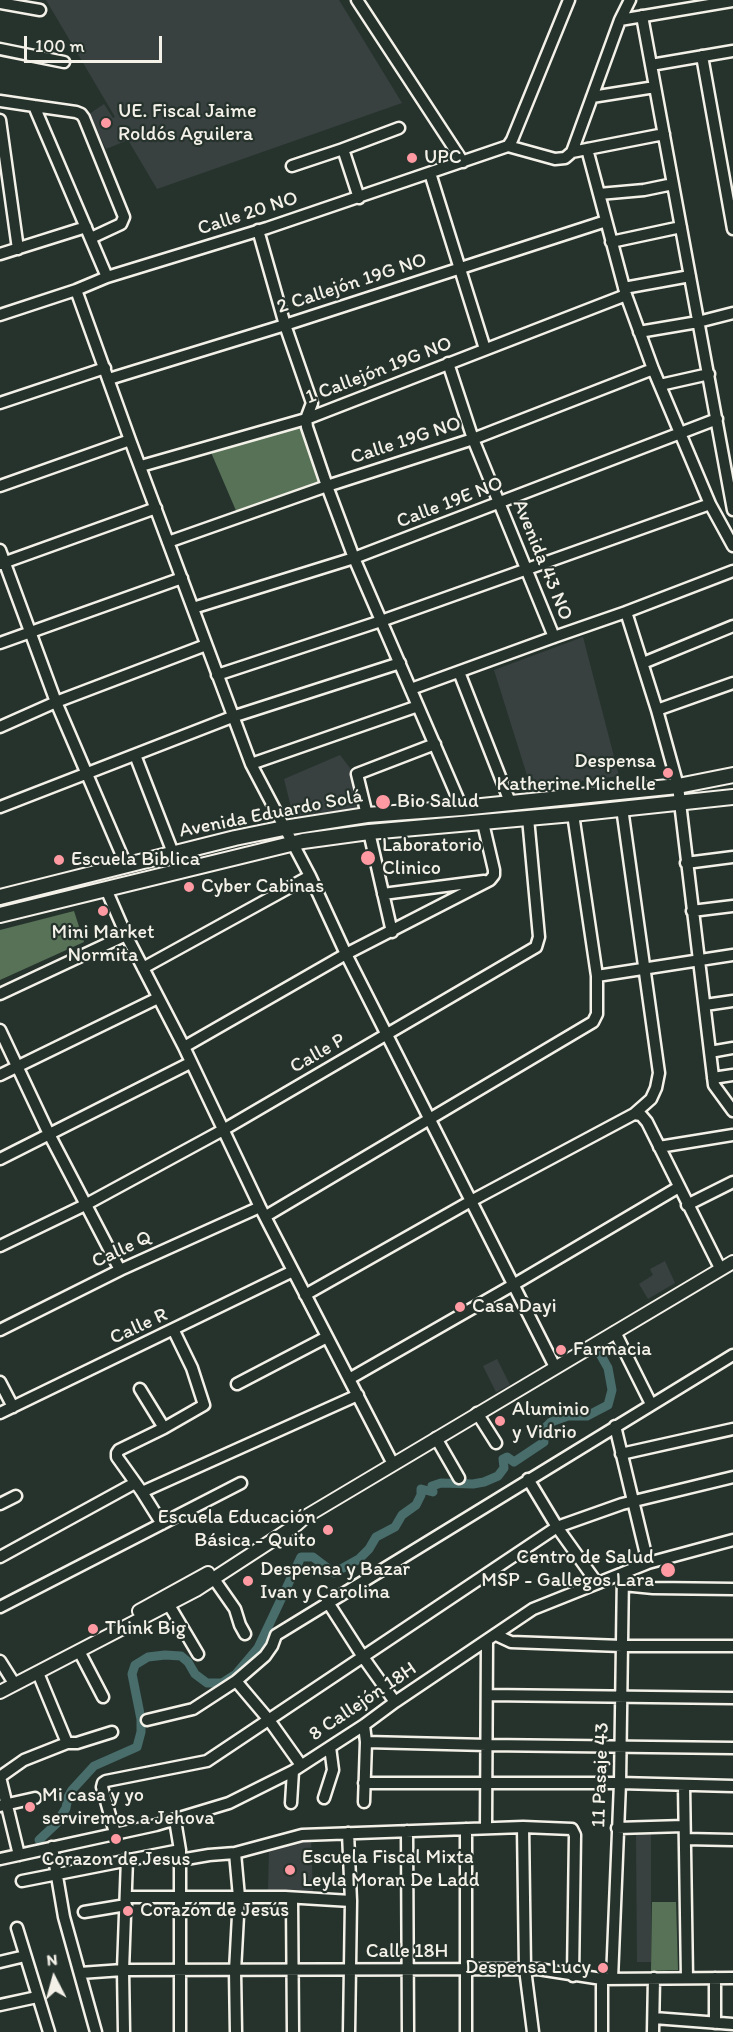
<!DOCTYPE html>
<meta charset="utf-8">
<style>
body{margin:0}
#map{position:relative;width:733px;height:2032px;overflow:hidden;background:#26332d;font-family:Itim,sans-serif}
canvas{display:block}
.north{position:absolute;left:24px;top:1948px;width:60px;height:60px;-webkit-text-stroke:4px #26332d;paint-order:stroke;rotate:354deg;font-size:16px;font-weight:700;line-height:24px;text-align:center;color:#f4f1e8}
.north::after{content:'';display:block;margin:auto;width:21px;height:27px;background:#f4f1e8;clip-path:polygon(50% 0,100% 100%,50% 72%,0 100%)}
.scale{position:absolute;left:24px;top:36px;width:138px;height:27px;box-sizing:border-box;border:3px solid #f4f1e8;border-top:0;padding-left:8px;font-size:18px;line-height:21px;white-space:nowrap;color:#f4f1e8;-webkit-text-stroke:4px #26332d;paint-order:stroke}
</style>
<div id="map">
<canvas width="733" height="2032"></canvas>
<div class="north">N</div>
<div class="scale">100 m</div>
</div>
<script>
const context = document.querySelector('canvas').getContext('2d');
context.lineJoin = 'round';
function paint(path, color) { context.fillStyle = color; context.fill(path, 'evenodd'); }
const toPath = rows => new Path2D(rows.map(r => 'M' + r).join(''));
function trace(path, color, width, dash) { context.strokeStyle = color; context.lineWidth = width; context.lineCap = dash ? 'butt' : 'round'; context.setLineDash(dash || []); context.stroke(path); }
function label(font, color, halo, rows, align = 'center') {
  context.font = font + ' Itim,sans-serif'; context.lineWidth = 4.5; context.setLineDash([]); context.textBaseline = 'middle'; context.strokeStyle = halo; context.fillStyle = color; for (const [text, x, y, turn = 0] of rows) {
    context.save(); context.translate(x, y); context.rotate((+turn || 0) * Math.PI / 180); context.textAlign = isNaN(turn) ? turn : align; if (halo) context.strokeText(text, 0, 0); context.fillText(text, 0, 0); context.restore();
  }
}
paint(toPath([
 [46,0,339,0,402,103,157,189,128,140,106,149,89,114,104,104,113,118,115,117],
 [583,637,619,776,531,788,494,670],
 [340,755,353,772,362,808,298,816,297,812,292,811,284,779],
 [665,1261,675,1283,648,1299,639,1284,653,1275,650,1269],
 [497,1359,510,1385,496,1392,483,1366],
 [636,1834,651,1834,651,1962,637,1962],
 [311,1839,313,1892,268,1893,269,1849]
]), '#394040');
paint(toPath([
 [302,423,322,484,237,513,210,450],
 [74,911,84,942,0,980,0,930],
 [652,1902,676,1902,678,1970,651,1971]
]), '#587257');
trace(toPath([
 [39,1840,56,1824,66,1808,68,1797,72,1790,94,1766,137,1747,141,1732,141,1719,132,1674,135,1665,148,1657,165,1655,181,1656,188,1662,195,1674,207,1683,222,1683,236,1674,258,1648,301,1557,313,1557,334,1573,359,1559,369,1549,376,1537,395,1527,402,1515,416,1505,421,1495,421,1489,433,1492,432,1486,441,1483,473,1484,484,1482,498,1476,504,1468,503,1459,507,1457,514,1462,544,1442,542,1431,551,1422,568,1416,587,1416,608,1405,612,1390,608,1368,599,1352]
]), '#486d6b', 9);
const minor = toPath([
 [357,0,463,162],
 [0,3,40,10],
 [642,16,733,510],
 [620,20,733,1],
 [0,49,64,62],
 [702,56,733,229],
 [651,65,733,51],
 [592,97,655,87],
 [0,101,34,106,107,277],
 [34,106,76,112,81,114,84,118,124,217,121,224,91,238],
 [0,120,18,249],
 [508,146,555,159,565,158,572,152,664,134],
 [508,146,512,140,569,0],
 [343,149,399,128],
 [587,149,626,295,653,369,710,504],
 [572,152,620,20,630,0],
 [292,166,343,149,359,198],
 [430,173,485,349],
 [599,194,644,190,673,184],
 [258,230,285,325,312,403,306,419,307,427,327,486,354,558,462,808],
 [611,242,681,227],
 [0,254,86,227],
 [624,288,690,276],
 [76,290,130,440,251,764,310,876,346,954,555,1367],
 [0,315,76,290,107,277,267,228,508,146],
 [639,332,698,322,733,313],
 [448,363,473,439,554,637],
 [109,379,285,325,606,221],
 [660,385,709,374],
 [0,403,105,368],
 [141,466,306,419,626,295],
 [0,486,130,440],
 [168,542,327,486,473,439,653,369],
 [0,550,56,702,126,865],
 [0,564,156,508],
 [193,608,354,558,717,419],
 [626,612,657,710,678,786,714,1085,733,1111],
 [0,643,182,578],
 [643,663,733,626],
 [459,672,510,802],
 [217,675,381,621,710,504,733,546],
 [411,689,554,637,626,612,733,571],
 [657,710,733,683],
 [0,727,56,702,206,645],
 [135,755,173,853],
 [251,764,418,706],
 [0,807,232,717,400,663],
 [367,815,357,774,435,744],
 [369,832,392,932],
 [686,863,733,857],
 [106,889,126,935,184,1047,260,1207,393,1464],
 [383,894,484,881],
 [692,911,733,906],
 [143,968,310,876],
 [597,976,733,955],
 [0,994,126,935],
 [705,1005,733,1001],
 [0,1030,49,1134,120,1270],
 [184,1047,346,954,490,880,494,875,494,870,483,823],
 [710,1052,733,1048],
 [0,1075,158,998],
 [713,1078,733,1075],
 [634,1114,641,1115,647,1122,720,1268],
 [659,1147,733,1135],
 [0,1159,190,1063],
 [687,1205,733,1182],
 [266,1216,593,1022,597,1014,597,976,573,814],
 [0,1246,85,1205,223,1130,536,947,539,937,528,818],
 [305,1295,471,1201,634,1114,651,1099,656,1088,659,1073,622,808],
 [0,1330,120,1270,260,1207],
 [174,1331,192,1368,204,1405,164,1428,119,1450,117,1453,117,1457,142,1492,358,1395],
 [615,1332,651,1404],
 [349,1379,513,1285,679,1187],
 [0,1382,13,1407],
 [237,1384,327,1337],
 [140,1389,164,1428],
 [0,1413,293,1271],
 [477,1413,496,1443],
 [615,1426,648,1563],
 [436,1438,459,1478],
 [621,1454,733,1429],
 [528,1479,557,1527,597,1583],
 [142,1492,162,1524],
 [0,1504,16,1496],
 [0,1557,135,1483],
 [214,1579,235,1609,240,1625,245,1634],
 [623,1585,653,1588,733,1589],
 [327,1601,363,1657,395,1702],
 [169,1605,198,1654],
 [0,1607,241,1483],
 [496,1635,511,1642,622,1646,733,1646],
 [79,1651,103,1697],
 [0,1661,12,1680],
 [236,1681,269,1720,301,1765],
 [487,1695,733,1698],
 [147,1720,193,1709,236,1681,265,1656,272,1646,276,1635,733,1355],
 [366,1742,487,1745,733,1748],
 [67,1743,77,1743,112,1732],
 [364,1783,620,1783,733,1786],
 [684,1785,687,1978],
 [324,1798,333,1770,330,1747],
 [364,1802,366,1742,364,1725],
 [291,1803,293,1771],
 [0,1806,35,1798],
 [175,1820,180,1850,180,2032],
 [523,1827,525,1969,533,2032],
 [486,1828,487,1640],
 [617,1828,684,1826],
 [407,1831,408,2032],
 [115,1833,102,1787,103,1783,106,1781,207,1761,557,1527,622,1504,733,1477],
 [348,1833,351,1901,349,2032],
 [685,1839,733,1840],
 [52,1847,64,1917,96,2032],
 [235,1853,239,1897,235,1971,236,2032],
 [19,1855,0,1777,24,1760,67,1743,38,1673],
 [0,1859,156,1825,229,1803,293,1771,364,1725,395,1702,533,1609,648,1563,733,1540],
 [180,1860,209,1855,235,1853,302,1835,523,1827,572,1829,575,1835,573,1976],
 [22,1881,180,1850],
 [126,1897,285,1897,351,1901],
 [292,1898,293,2032],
 [84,1912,126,1905],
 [17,1928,49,2032],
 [0,1962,25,1956],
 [80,1973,123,1970,538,1969,602,1979,733,1978],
 [715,1978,715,2023],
 [612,1979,620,1783,623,1573],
 [0,2005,37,1997],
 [654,2018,733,2024],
 [124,2032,123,1970,127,1859],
 [466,2032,466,1829],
 [602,2032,602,1979],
 [653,2032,654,1978]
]);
const tertiary = toPath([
 [139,1611,208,1573],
 [0,1692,196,1590,296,1525,305,1517,733,1262]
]);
const secondary = toPath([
 [0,897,235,838,284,828,367,815,462,808,678,786,733,775],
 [0,915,303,841,369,832,573,814,733,797]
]);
trace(minor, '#f4f1e8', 15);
trace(tertiary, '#f4f1e8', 16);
trace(secondary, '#f4f1e8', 18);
trace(minor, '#26332d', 10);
trace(tertiary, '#26332d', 12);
trace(secondary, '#26332d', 14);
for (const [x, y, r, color] of [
 [106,123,6,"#ff9aa2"],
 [412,158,6,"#ff9aa2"],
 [668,773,6,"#ff9aa2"],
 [383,802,8,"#ff9aa2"],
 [368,858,8,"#ff9aa2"],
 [59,860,6,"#ff9aa2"],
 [189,887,6,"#ff9aa2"],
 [103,911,6,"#ff9aa2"],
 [460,1307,6,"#ff9aa2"],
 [561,1350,6,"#ff9aa2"],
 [500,1421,6,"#ff9aa2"],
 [328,1530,6,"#ff9aa2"],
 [668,1570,8,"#ff9aa2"],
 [248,1581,6,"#ff9aa2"],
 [93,1629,6,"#ff9aa2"],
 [30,1807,6,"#ff9aa2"],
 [116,1839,6,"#ff9aa2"],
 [290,1870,6,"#ff9aa2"],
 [128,1911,6,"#ff9aa2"],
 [603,1968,6,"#ff9aa2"]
]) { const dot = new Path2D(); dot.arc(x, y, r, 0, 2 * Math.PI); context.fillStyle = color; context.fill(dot); trace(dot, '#26332d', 2); }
label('20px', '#f4f1e8', '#26332d', [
 ["UE. Fiscal Jaime",118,112],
 ["Roldós Aguilera",118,135],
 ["UPC",424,158],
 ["Despensa",656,762,"right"],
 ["Katherine Michelle",656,785,"right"],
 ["Bio Salud",397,802],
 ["Laboratorio",382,846],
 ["Clinico",382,869],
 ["Escuela Biblica",71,860],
 ["Cyber Cabinas",201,887],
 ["Mini Market",103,933,"center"],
 ["Normita",103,956,"center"],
 ["Casa Dayi",472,1307],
 ["Farmacia",573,1350],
 ["Aluminio",512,1410],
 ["y Vidrio",512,1433],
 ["Escuela Educación",316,1518,"right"],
 ["Básica - Quito",316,1541,"right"],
 ["Centro de Salud",654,1558,"right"],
 ["MSP - Gallegos Lara",654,1581,"right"],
 ["Despensa y Bazar",260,1570],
 ["Ivan y Carolina",260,1593],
 ["Think Big",105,1629],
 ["Mi casa y yo",42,1796],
 ["serviremos a Jehova",42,1819],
 ["Escuela Fiscal Mixta",302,1858],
 ["Leyla Moran De Ladd",302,1881],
 ["Corazon de Jesus",116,1860,"center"],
 ["Corazón de Jesús",140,1911],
 ["Despensa Lucy",591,1968,"right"]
], 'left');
label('20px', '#f4f1e8', '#26332d', [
 ["Calle 20 NO",248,214,-18],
 ["2 Callejón 19G NO",352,284,-18],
 ["1 Callejón 19G NO",379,371,-21],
 ["Calle 19G NO",406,441,-18],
 ["Calle 19E NO",450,503,-21],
 ["Avenida 43 NO",542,560,68],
 ["Avenida Eduardo Solá",271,814,-11],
 ["Calle P",318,1054,-30],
 ["Calle Q",122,1250,-25],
 ["Calle R",139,1327,-25],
 ["8 Callejón 18H",363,1702,-34],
 ["11 Pasaje 43",601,1775,-88],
 ["Calle 18H",407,1952]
]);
</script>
